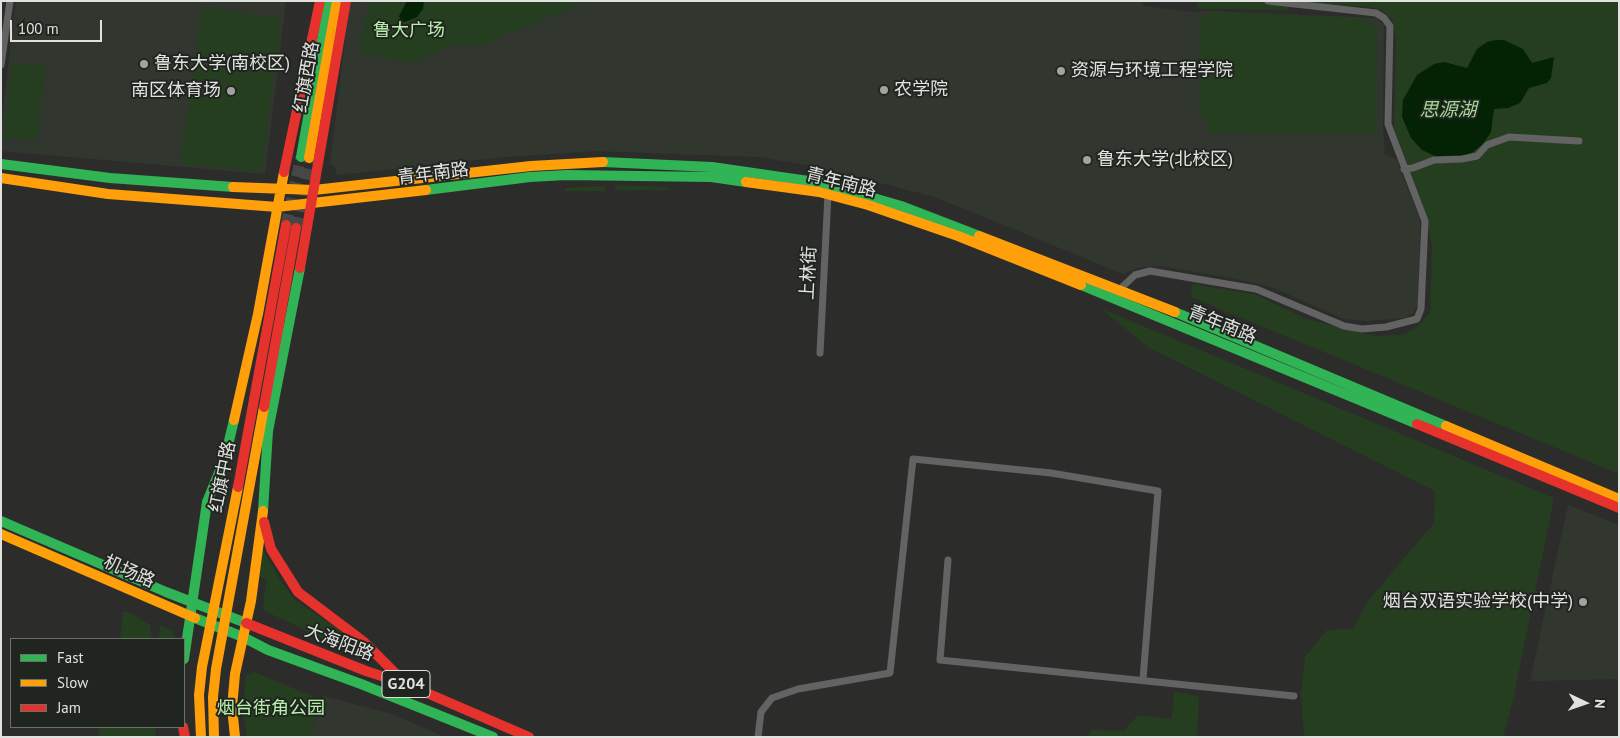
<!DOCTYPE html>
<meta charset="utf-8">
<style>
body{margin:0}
#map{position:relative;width:1620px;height:738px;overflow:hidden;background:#2c2d2b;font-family:"PT Sans",sans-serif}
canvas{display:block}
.frame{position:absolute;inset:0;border:2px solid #e0e2df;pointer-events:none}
.legend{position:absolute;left:10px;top:638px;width:175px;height:90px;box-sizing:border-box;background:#212520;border:1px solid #6d716c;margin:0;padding:6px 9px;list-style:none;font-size:15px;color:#e0e2df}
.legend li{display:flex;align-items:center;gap:10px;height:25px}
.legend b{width:25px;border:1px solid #6d716c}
.north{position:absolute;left:1560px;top:678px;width:50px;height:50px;-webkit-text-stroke:4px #212520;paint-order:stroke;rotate:93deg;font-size:14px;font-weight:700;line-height:20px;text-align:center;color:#e0e2df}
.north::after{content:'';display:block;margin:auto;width:18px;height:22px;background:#e0e2df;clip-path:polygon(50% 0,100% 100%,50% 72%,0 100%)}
.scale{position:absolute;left:10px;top:20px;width:92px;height:22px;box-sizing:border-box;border:2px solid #e0e2df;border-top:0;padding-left:6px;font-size:15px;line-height:18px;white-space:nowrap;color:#e0e2df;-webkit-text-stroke:4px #212520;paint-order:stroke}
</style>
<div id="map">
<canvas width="1620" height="738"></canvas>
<div class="frame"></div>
<ul class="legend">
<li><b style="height:6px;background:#30b455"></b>Fast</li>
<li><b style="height:6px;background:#ff9f0a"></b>Slow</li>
<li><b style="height:6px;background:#e5322d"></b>Jam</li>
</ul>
<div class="north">N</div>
<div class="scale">100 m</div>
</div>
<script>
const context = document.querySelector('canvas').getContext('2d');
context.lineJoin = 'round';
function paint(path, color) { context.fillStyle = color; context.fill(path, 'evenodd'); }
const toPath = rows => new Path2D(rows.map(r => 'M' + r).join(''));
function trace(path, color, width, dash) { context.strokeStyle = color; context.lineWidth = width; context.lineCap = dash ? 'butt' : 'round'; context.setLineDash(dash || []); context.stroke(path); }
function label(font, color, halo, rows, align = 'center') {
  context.font = font + ' "PT Sans","Noto Sans SC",sans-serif'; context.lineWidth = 4; context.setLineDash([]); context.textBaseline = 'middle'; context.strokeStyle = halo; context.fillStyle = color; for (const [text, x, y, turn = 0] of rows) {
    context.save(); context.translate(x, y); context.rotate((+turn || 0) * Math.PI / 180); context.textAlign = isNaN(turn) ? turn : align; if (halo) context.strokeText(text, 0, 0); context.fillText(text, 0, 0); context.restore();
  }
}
paint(toPath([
 [16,1,286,1,265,174,1,151,1,127],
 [350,1,1143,1,1143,6,1193,12,1210,11,1377,18,1384,25,1383,130,1385,155,1396,159,1420,220,1419,303,1414,312,1405,318,1367,321,1344,319,1272,287,1241,280,1162,266,1141,267,1123,274,935,197,817,167,759,157,596,151,506,157,337,175,334,166,330,164],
 [1568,505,1619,525,1619,679,1530,681],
 [323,696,392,714,445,737,309,737]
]), '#31372f');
paint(toPath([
 [369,1,583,1,578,6,509,33,485,45,453,45,413,63,359,52],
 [1197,1,1619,1,1619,474,1191,297,1192,284,1257,295,1306,319,1375,336,1405,334,1419,325,1430,312,1432,247,1427,217,1394,128,1396,37,1393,20,1381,10,1370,7,1297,2,1286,10,1198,9],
 [203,7,281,19,262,172,180,163],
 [1211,12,1364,18,1377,30,1375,134,1206,132,1207,116,1199,116,1199,21],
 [12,63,46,66,37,140,4,138],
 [615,185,668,187,669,190,615,190],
 [604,186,606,188,604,191,565,191,565,188],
 [1100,308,1554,498,1513,700,1503,737,1304,737,1301,694,1305,657,1327,630,1353,629,1368,601,1434,523,1435,491,1148,347],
 [262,548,282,583,296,601,337,628,371,656,372,659,369,660,265,611,263,607,266,579,258,576],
 [123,612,129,612,150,625,152,639,120,639],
 [160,625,173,631,176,639,159,639],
 [254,672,321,700,309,737,247,737,243,715,245,680,246,676],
 [1174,692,1199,696,1197,737,1087,737,1092,730,1124,731,1138,715,1172,719],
 [100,727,156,727,155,737,106,737,98,735]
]), '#253e20');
paint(toPath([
 [407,1,424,2,423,9,417,17,405,22,401,21,399,16],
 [1496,40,1504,40,1523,49,1532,63,1554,57,1551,78,1547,83,1529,88,1520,103,1508,108,1494,109,1491,132,1483,144,1473,152,1465,156,1437,157,1422,150,1411,138,1402,117,1403,100,1417,75,1434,64,1444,62,1467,68,1477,49,1487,42]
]), '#042204');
trace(toPath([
 [286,225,301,157],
 [296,228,309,158]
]), '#474846', 11, [11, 5.5]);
trace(toPath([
 [1,65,10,1],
 [1404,169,1413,168,1434,160,1462,159,1477,156,1487,145,1509,137,1579,141],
 [1120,289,1135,275,1150,271,1256,289,1344,326,1362,329,1386,327,1417,319,1421,309,1425,221,1388,124,1390,26,1384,18,1376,13,1268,1],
 [820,353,828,194],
 [948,560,940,660,1294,696],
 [758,737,761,712,772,698,798,689,890,673,913,459,1051,473,1158,491,1143,679]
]), '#626362', 7);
trace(toPath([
 [301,157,329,1],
 [603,162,712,167,822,183,901,206,979,236],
 [1,164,110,178,233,187],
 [426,190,530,177,566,175,711,177,746,182],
 [1081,285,1417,424],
 [1175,312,1446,426],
 [263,511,268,431,300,268],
 [1,521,166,592,246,623],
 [195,618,243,637,268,650,361,684,493,737],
 [184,659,207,502,225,458,234,420]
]), '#30b455', 10);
trace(toPath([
 [309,158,337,1],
 [1,178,108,194,277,207,426,190],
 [746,182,819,192,868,205,958,236,1081,285],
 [233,187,314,190,531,166,603,162],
 [979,236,1175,312],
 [234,420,258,314,284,172],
 [1446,426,1619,499],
 [1,534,195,618],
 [201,737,199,695,202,667,238,487],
 [214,737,213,697,216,669,264,407],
 [235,737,232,707,235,674,251,601,263,511]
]), '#ff9f0a', 10);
trace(toPath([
 [284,172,320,1],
 [300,268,346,1],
 [264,407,296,228],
 [1417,424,1619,508],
 [238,487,286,225],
 [264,522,271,549,298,592,364,642,405,683],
 [246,623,366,671,406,684,529,737],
 [183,727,185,737]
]), '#e5322d', 10);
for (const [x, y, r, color] of [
 [144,64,5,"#a1a3a0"],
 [1061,71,5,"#a1a3a0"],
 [884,90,5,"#a1a3a0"],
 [231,91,5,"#a1a3a0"],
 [1087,160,5,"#a1a3a0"],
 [1583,602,5,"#a1a3a0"]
]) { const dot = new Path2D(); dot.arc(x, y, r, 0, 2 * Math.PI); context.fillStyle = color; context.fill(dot); trace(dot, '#212520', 2); }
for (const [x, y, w] of [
 [406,684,48]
]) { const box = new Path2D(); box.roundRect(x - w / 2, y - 13.5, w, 27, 4); context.fillStyle = '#212520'; context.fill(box); trace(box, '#e0e2df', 1); }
label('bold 16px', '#e0e2df', null, [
 ["G204",406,684]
]);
label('18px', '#b8f1ac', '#212520', [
 ["鲁大广场",409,31],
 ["烟台街角公园",271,709]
]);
label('18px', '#e0e2df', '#212520', [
 ["鲁东大学(南校区)",154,64],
 ["资源与环境工程学院",1071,71],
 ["农学院",894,90],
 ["南区体育场",221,91,"right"],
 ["鲁东大学(北校区)",1097,160],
 ["烟台双语实验学校(中学)",1573,602,"right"]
], 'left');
label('18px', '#e0e2df', '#212520', [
 ["红旗西路",307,77,-80],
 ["青年南路",433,174,-7],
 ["青年南路",841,183,14],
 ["上林街",809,273,-87],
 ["青年南路",1222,325,22],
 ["红旗中路",223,477,-79],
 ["机场路",129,572,24],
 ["大海阳路",339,643,21]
]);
label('italic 19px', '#a0d894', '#212520', [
 ["思源湖",1448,111]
]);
</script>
